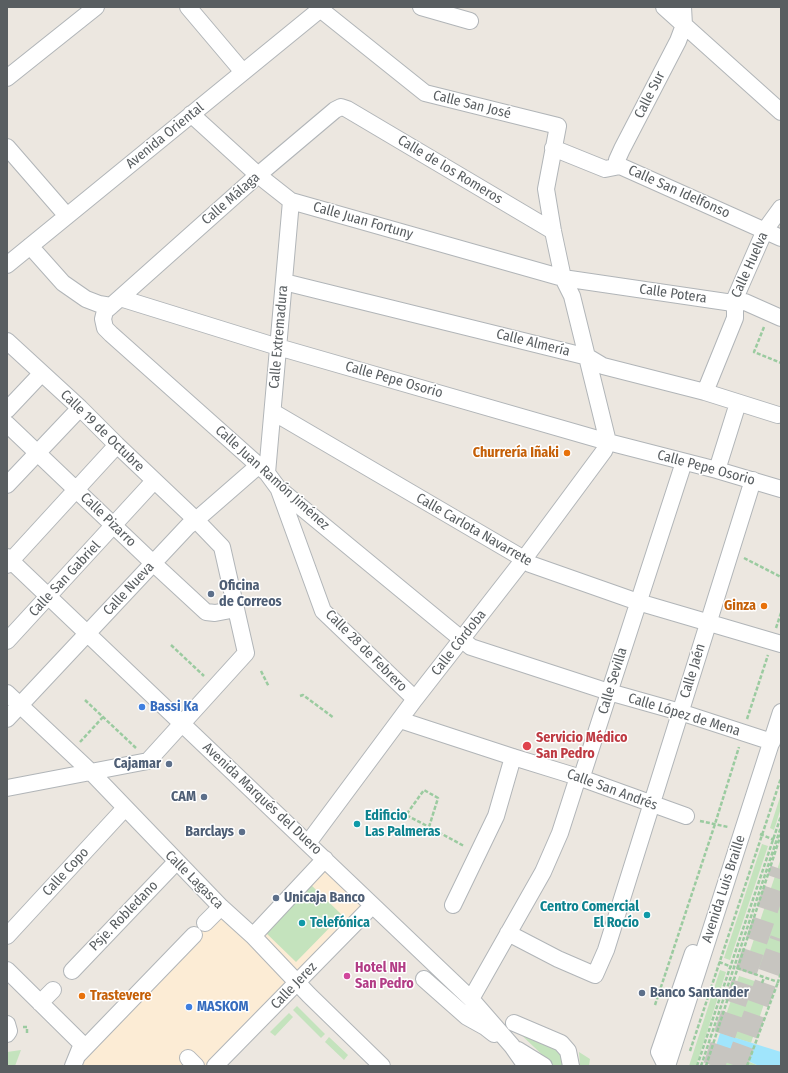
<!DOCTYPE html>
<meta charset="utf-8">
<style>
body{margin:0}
#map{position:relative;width:788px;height:1073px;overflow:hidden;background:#ece7e0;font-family:"Fira Sans Condensed",sans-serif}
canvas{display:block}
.frame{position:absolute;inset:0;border:8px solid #595e61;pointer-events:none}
</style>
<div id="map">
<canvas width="788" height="1073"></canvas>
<div class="frame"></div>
</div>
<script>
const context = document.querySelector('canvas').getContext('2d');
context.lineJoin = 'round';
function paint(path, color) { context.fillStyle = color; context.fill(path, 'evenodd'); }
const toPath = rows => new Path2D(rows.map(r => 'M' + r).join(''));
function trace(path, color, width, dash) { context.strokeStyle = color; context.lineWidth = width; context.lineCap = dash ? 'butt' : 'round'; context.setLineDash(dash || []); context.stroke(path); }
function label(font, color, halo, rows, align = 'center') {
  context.font = font + ' "Fira Sans Condensed",sans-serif'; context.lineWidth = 3; context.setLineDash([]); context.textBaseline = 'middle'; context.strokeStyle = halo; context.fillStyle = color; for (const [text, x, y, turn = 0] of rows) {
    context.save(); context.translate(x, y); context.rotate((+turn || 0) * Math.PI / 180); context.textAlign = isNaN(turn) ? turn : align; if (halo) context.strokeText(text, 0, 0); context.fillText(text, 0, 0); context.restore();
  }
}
paint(toPath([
 [325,859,372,906,215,1066,73,1066,78,1055,221,907,253,935]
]), '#fcecd5');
paint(toPath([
 [781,794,781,808,774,830,770,828],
 [762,844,768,846,730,960,724,958],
 [781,858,781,960,777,972,746,963],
 [309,883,342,915,296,962,263,930],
 [720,970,726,972,696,1066,689,1066],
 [739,976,770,986,751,1043,720,1033],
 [297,1006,325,1034,321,1038,293,1010],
 [289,1013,293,1017,275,1036,270,1032],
 [514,1028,559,1048,562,1059,563,1066,554,1066],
 [329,1037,348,1055,344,1060,325,1042],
 [716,1046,726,1052,759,1066,709,1066],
 [21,1050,15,1066,7,1066,7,1052],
 [579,1052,590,1059,589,1066,580,1066]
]), '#c4e3bd');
paint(toPath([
 [720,1033,781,1052,781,1066,759,1066,716,1046]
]), '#a0e5fc');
trace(toPath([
 [714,1066,781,869],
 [736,1066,781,939]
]), '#c7c5c0', 22, [22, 11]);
const minor = toPath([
 [188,7,243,72],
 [421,7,470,21],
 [664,7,781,112],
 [7,78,96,7],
 [191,114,258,175,291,201,563,278,733,303,745,302,781,318],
 [7,147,67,216],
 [553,148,605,169,620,166,781,238],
 [620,166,617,160,622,149,678,41,684,25,683,7],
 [30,246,63,283,86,299,99,304,111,306,120,298,278,347,608,442,717,470,781,489],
 [7,265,323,7],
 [284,282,588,357,603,366,705,392,778,415],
 [120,298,258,175,335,110,341,107,347,109,553,231],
 [111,306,105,311,103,319,105,328,111,334,267,473,278,488,471,647,609,692,680,712,772,742],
 [7,341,80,408,117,445,196,520,222,547,246,653,148,761,7,788],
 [705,392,735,318,735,310,733,303,765,230,781,208],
 [7,410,41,374],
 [273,412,524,559,530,564,638,602,781,644],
 [7,424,153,563,206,612,215,613,236,609],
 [717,470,738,403],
 [267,473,291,201],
 [7,485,80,408],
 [279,490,323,611,415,699],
 [7,557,471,999,512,1046,526,1066],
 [7,565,117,445],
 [7,641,154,481],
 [7,693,91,772,221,907,253,936,309,995,382,1066],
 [7,719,188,526,196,520,258,466],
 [400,720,513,757,578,777,686,816],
 [308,843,415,699,524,559,604,451,608,442,572,296,563,278,553,231,546,189,558,126,425,93,320,9],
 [453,905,496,816,513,757],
 [205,923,221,907],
 [508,933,558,959,595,975,606,950,753,480],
 [7,936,125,808],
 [253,936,325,859],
 [7,970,82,1044,73,1066],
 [72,971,176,862],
 [424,979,467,1017,485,1027,494,1034],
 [471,999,543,872,560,833,578,777,583,773,684,462],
 [40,1003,53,990],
 [514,1023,561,1043,568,1051,571,1066],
 [7,1024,9,1031,7,1034],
 [518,1050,544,1066],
 [78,1055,194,935],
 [188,1058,196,1066],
 [215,1066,372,906],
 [666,1066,659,1052,693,953],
 [667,1066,781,712]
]);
trace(minor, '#b1b5b8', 18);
trace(toPath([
 [764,327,754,352,781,363],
 [744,558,781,577],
 [776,628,781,613],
 [171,645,204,676],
 [261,671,269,687],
 [300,696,303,695,334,718],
 [85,700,136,748],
 [747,719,768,655],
 [80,742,103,717],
 [700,821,728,827],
 [429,827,438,798,424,790,406,815,429,827,464,846],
 [760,834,774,840],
 [719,962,732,967],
 [737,968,778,982,781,973],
 [762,983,764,978],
 [655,1005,715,824,739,747],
 [23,1027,27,1027,27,1035],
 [690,1051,781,778],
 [697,1066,781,816],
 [701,1066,781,827],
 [706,1066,781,834],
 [747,1066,778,982]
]), '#9bcba0', 2.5, [4, 2]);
trace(minor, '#fff', 16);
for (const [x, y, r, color] of [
 [567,453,4,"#e8710a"],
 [211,594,4,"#5c6f8a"],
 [764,606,4,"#e8710a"],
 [142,707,4,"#3f7fe0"],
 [527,746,5,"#e0444e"],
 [169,764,4,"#5c6f8a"],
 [204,797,4,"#5c6f8a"],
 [357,824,4,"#0f9aa8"],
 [242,832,4,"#5c6f8a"],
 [276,898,4,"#5c6f8a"],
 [647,915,4,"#0f9aa8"],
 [302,923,4,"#0f9aa8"],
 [347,976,4,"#d1479c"],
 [642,993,4,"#5c6f8a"],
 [82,996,4,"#e8710a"],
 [189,1007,4,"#3f7fe0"]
]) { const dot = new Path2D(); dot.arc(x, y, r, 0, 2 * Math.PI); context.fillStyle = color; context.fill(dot); trace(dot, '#fff', 1.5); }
label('14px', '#595e61', '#fff', [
 ["Calle Sur",650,95,-63],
 ["Calle San José",472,105,14],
 ["Avenida Oriental",165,136,-39],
 ["Calle de los Romeros",450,170,31],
 ["Calle San Idelfonso",679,192,24],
 ["Calle Málaga",231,199,-41],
 ["Calle Juan Fortuny",363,221,16],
 ["Calle Huelva",750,265,-66],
 ["Calle Potera",673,294,8],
 ["Calle Extremadura",279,337,-85],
 ["Calle Almería",533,343,14],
 ["Calle Pepe Osorio",394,380,16],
 ["Calle 19 de Octubre",102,431,44],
 ["Calle Pepe Osorio",706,468,15],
 ["Calle Juan Ramón Jiménez",272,478,42],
 ["Calle Pizarro",108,520,44],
 ["Calle Carlota Navarrete",474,530,30],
 ["Calle San Gabriel",65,579,-47],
 ["Calle Nueva",129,589,-47],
 ["Calle Córdoba",459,643,-52],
 ["Calle 28 de Febrero",366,651,45],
 ["Calle Jaén",693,671,-73],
 ["Calle Sevilla",613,681,-73],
 ["Calle López de Mena",684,715,17],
 ["Calle San Andrés",612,790,20],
 ["Avenida Marqués del Duero",262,799,43],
 ["Calle Copo",66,872,-47],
 ["Calle Lagasca",194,880,45],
 ["Avenida Luis Braille",724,889,-72],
 ["Psje. Robledano",124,916,-46],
 ["Calle Jerez",294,986,-46]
]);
label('bold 14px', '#c56008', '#fff', [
 ["Churrería Iñaki",559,453],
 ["Ginza",756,606],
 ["Trastevere",90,996,"left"]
], 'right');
label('bold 14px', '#4e5e75', '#fff', [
 ["Oficina",219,586],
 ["de Correos",219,602],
 ["Cajamar",161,764,"right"],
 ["CAM",196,797,"right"],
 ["Barclays",234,832,"right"],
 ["Unicaja Banco",284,898],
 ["Banco Santander",650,993]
], 'left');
label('bold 14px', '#366cbe', '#fff', [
 ["Bassi Ka",150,707],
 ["MASKOM",197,1007]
], 'left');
label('bold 14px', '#be3a42', '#fff', [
 ["Servicio Médico",536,738],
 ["San Pedro",536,754]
], 'left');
label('bold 14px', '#0d838f', '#fff', [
 ["Edificio",365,816],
 ["Las Palmeras",365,832],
 ["Centro Comercial",639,907,"right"],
 ["El Rocío",639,923,"right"],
 ["Telefónica",310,923]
], 'left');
label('bold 14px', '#b23c85', '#fff', [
 ["Hotel NH",355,968],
 ["San Pedro",355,984]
], 'left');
</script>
